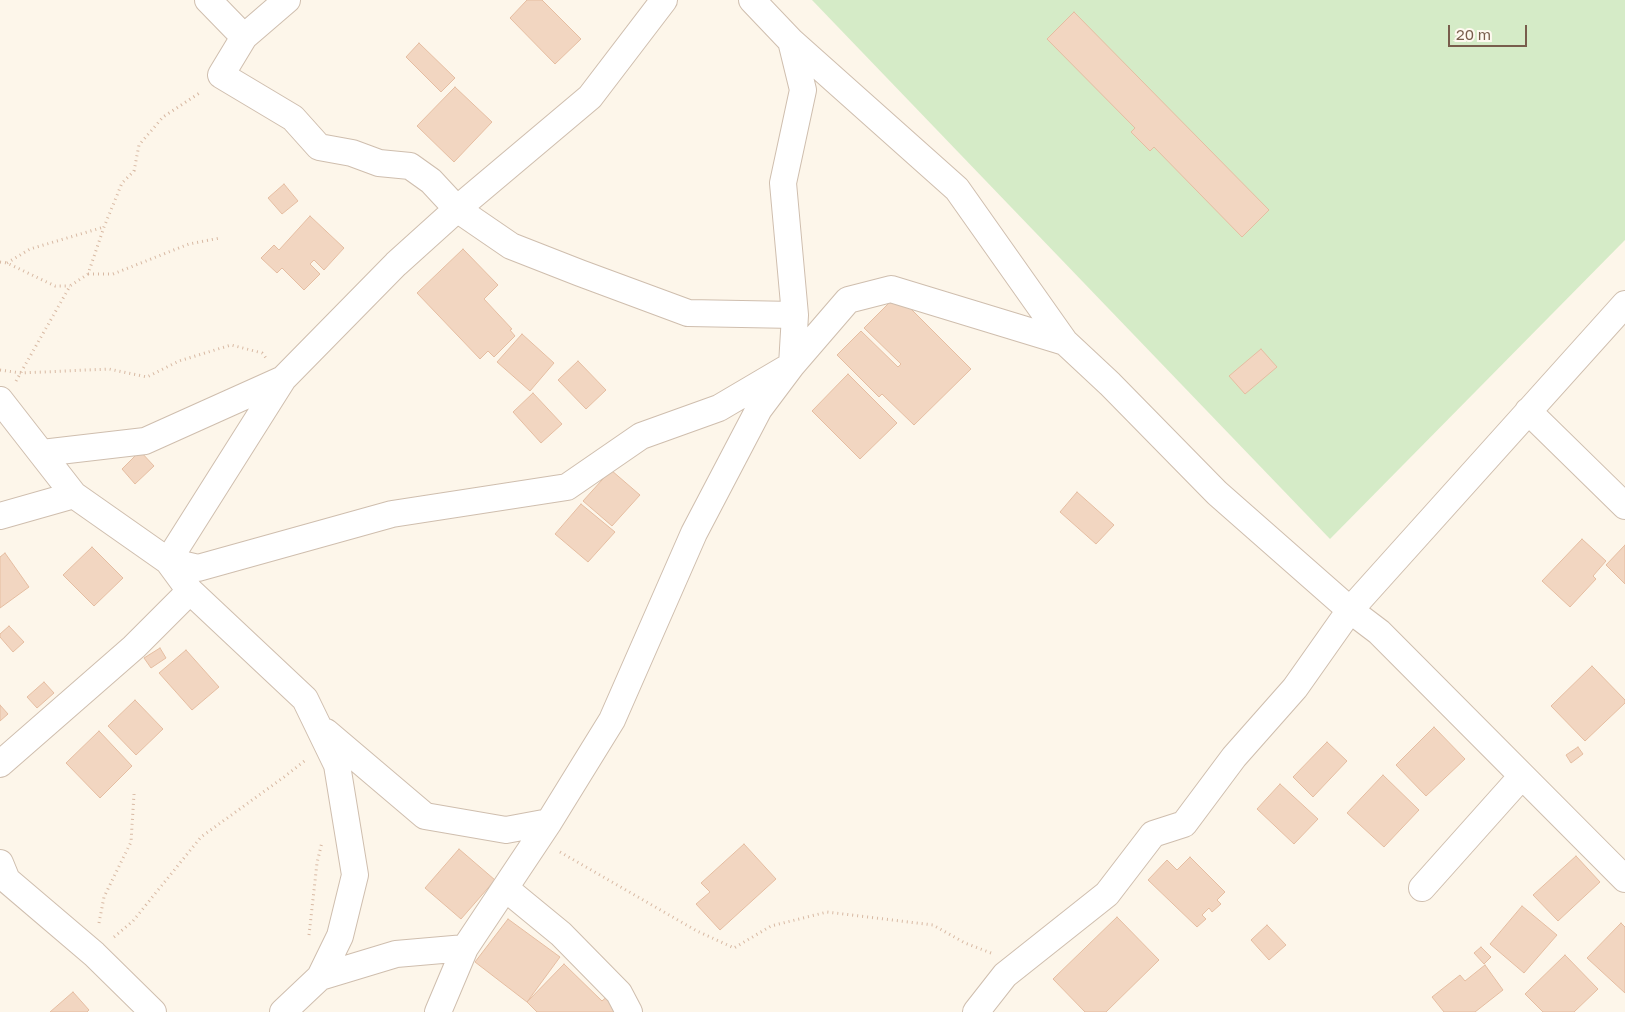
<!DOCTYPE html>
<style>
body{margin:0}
#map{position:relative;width:1625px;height:1012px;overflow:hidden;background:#fdf6ea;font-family:"Golos Text",sans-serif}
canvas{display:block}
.scale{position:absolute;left:1448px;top:25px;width:79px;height:22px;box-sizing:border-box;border:2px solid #785d4c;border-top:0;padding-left:6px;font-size:15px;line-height:18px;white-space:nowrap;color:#785d4c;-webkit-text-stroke:4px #fff9f0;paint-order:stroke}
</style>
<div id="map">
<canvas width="1625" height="1012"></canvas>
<div class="scale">20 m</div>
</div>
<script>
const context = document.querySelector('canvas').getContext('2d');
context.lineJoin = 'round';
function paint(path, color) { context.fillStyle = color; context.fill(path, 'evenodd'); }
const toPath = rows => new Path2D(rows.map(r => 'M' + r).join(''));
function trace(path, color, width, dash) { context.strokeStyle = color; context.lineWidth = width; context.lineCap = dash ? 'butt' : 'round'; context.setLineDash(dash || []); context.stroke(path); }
paint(toPath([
 [812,0,1625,0,1625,240,1330,539]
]), '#d5ebc7');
const building = toPath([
 [527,0,542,0,581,39,555,64,510,18,527,0],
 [1074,12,1269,210,1242,237,1154,147,1150,151,1131,132,1135,128,1047,39,1074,12],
 [419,43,455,78,441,92,406,57,419,43],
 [455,87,492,122,454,162,417,126,455,87],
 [284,184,298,201,282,214,268,198,284,184],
 [310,216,344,248,324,270,314,260,310,264,320,274,304,290,282,268,277,273,261,258,274,245,279,250,310,216],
 [463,249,498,285,484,299,512,329,510,330,515,336,494,357,488,351,480,359,417,293,463,249],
 [897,295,971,369,914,425,882,394,879,397,837,355,861,331,898,367,901,364,864,328,897,295],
 [522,334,554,363,530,391,497,362,522,334],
 [1261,349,1277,367,1245,394,1229,376,1261,349],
 [578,361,606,390,586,409,558,380,578,361],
 [848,374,897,423,860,459,812,411,848,374],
 [533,393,562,424,541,443,513,412,533,393],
 [140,451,154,466,135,484,122,469,140,451],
 [611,470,640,495,612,526,583,501,611,470],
 [1077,492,1114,525,1096,544,1060,512,1077,492],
 [581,504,615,532,588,562,555,534,581,504],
 [1582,539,1606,561,1593,576,1596,579,1570,607,1542,581,1582,539],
 [1625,545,1625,584,1606,565,1625,545],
 [92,547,123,578,94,606,63,575,92,547],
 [5,553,29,587,0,608,0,557,5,553],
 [9,626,24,642,13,652,0,637,0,634,9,626],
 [160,648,166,658,151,668,144,658,160,648],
 [186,650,219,687,192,710,159,673,186,650],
 [1592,666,1625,700,1625,703,1585,741,1551,706,1592,666],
 [44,682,54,693,37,708,27,697,44,682],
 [135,700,163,729,136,755,108,726,135,700],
 [0,705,8,714,0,721,0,705],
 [1434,727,1465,759,1426,796,1396,765,1434,727],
 [99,731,132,766,100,798,66,763,99,731],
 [1327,742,1347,761,1313,797,1293,777,1327,742],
 [1578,747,1583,754,1571,763,1566,755,1578,747],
 [1383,775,1419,810,1384,847,1347,813,1383,775],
 [1280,784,1318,819,1294,844,1257,809,1280,784],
 [744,844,776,879,720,930,696,904,710,892,701,883,744,844],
 [459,849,495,880,461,919,425,888,459,849],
 [1576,856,1600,882,1558,921,1533,895,1576,856],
 [1190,857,1225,892,1217,900,1221,904,1212,912,1209,908,1202,915,1206,919,1197,927,1148,880,1167,860,1177,870,1190,857],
 [1522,906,1557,935,1524,973,1490,944,1522,906],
 [1117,917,1159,960,1106,1012,1085,1012,1053,979,1117,917],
 [508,919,560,957,527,1002,475,962,508,919],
 [1621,923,1625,927,1625,993,1587,958,1621,923],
 [1267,925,1286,945,1269,960,1251,940,1267,925],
 [1481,947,1491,957,1484,964,1474,953,1481,947],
 [1565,955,1598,989,1574,1012,1543,1012,1525,994,1565,955],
 [564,964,602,1001,611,993,619,1012,537,1012,527,1002,564,964],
 [1485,965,1503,990,1475,1012,1444,1012,1432,997,1460,975,1465,981,1485,965],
 [73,992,89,1010,87,1012,50,1012,73,992]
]);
paint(building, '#f2d6c1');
trace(building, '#e5bda1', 1);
const street = toPath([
 [208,0,244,37,287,0],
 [244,37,221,75,293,118,319,147,352,153,379,163,410,166,431,181,457,209,511,246,580,273,688,313,795,315],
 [791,41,957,189,1065,342,1110,384,1217,493,1350,610,1295,688,1234,757,1184,824,1153,834,1107,894,1005,975,976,1012],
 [1625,304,1350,610,1379,632,1625,879],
 [0,400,74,495],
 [1528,411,1625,506],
 [42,453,145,441,283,379],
 [0,516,74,495,168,561,198,568,392,514,567,487,641,436,719,408,792,365,848,300,891,289,1065,342],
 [190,591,305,699,337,765,355,875,340,936,320,977],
 [326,732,425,816,506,830,549,822],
 [0,764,134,647,190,591,168,561,283,379,396,264,457,209,590,97,664,0],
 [0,863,7,880,94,954,153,1012],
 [505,888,561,934,619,993,629,1012],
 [1422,888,1522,776],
 [283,1012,320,977,396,954,465,948,549,822,612,720,694,533,759,409,792,365,795,315,783,183,803,90,791,41,752,0],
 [438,1012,465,948]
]);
trace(street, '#cfbeae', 28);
trace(toPath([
 [0,262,7,263,55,286,70,286],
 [7,263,30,249,104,227],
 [88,274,113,274,189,244,220,238],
 [0,370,21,373,109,369,147,377,179,361,231,345,262,353,266,358],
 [16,381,70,286,88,274,104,227,122,183,134,171,139,145,163,117,201,92],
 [560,852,697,931,734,948,771,926,827,912,933,925,965,943,991,953],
 [99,923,104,897,131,842,134,794],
 [309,935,317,863,322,842],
 [114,937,133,921,201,837,284,777,307,759]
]), '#d8b9a3', 3, [1, 4]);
trace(street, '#fff', 26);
</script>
